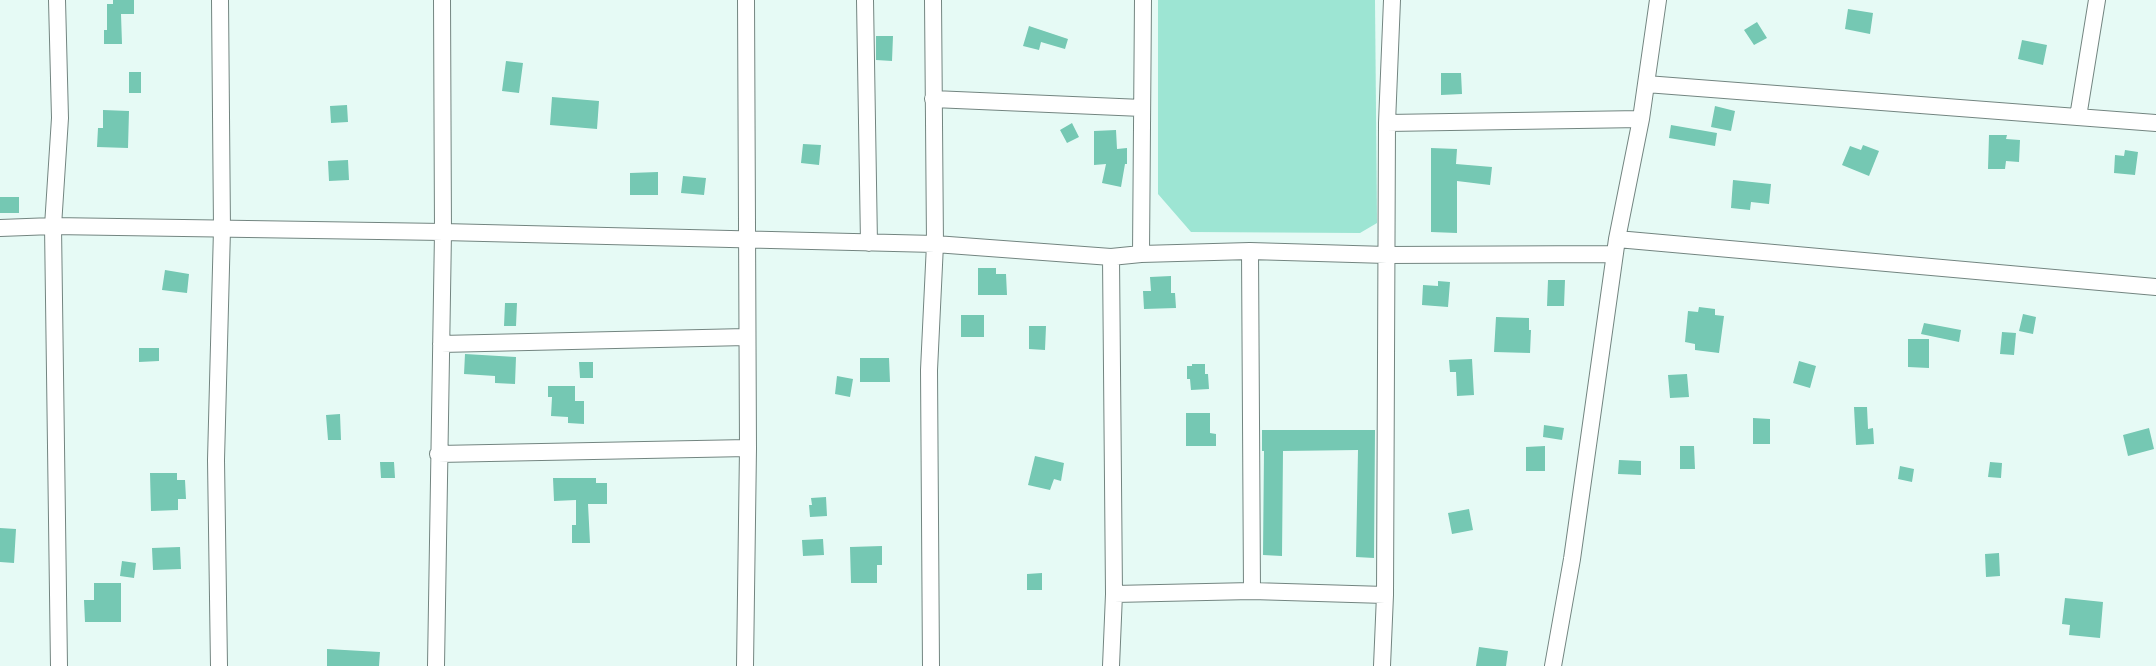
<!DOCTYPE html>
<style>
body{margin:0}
canvas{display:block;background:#e6faf5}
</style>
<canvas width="2156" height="666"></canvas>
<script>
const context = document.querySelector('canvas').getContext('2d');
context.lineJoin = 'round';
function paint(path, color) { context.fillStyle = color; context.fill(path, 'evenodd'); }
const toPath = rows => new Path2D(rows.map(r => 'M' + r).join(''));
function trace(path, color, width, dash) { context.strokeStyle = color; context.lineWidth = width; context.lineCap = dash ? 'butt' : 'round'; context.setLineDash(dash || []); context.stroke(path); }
paint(toPath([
 [1158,0,1375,0,1377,223,1360,233,1191,232,1158,194]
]), '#9de5d3');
paint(toPath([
 [113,0,134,0,134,14,121,14,122,44,104,44,104,30,107,30,107,4,113,4],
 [1848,9,1873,13,1870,34,1845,29],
 [1757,22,1767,38,1754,45,1744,30],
 [1029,26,1068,39,1065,49,1041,42,1039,50,1023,46],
 [876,36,893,36,892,61,876,60],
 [2022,40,2047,45,2043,65,2018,59],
 [506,61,523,63,519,93,502,91],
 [129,72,141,72,141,93,129,93],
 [1441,73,1461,73,1462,94,1441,95],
 [552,97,599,101,597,129,550,125],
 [347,105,348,122,331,123,330,106],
 [1715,106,1735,111,1731,131,1711,127],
 [103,110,129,111,128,148,97,147,98,128,103,128],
 [1072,123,1079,137,1067,143,1060,130],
 [1671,125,1717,133,1715,146,1669,138],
 [1116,130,1117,149,1127,148,1127,164,1125,164,1121,187,1102,183,1106,164,1094,165,1094,131],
 [1989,135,2007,135,2006,139,2020,140,2019,162,2006,161,2005,169,1988,169],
 [803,144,821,145,819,165,801,163],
 [1863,145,1879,151,1869,176,1842,165,1850,146,1861,150],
 [1431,148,1457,149,1456,164,1492,167,1490,185,1457,181,1457,233,1431,232],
 [2125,150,2138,152,2135,175,2114,173,2115,155,2124,156],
 [348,160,349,180,329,181,328,161],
 [658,172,658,195,630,195,630,173],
 [683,176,706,178,704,195,681,193],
 [1733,180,1771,184,1769,204,1751,202,1750,210,1731,208],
 [0,197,19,197,19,213,0,213],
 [978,268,996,268,996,274,1006,274,1007,295,978,295],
 [165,270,189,274,187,293,162,290],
 [1171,276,1171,293,1175,293,1176,308,1144,309,1143,291,1151,291,1150,277],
 [1548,280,1565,280,1564,306,1547,306],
 [1438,281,1450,282,1448,307,1422,305,1423,285,1438,286],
 [505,303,517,303,516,326,504,326],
 [1699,307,1715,309,1715,315,1724,316,1719,353,1695,350,1695,344,1685,342,1688,311,1698,312],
 [2023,314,2036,317,2033,334,2019,331],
 [961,315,984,315,984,337,961,337],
 [1496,317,1529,318,1529,330,1531,330,1530,353,1494,352],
 [1924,323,1961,330,1959,342,1921,334],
 [1029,326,1046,326,1045,350,1029,349],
 [2002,332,2016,333,2014,355,2000,354],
 [1908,339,1929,339,1929,368,1908,367],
 [139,348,159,348,159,361,139,362],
 [465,354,516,357,515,384,495,383,495,376,464,374],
 [860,358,889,358,890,382,860,382],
 [1472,359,1474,395,1457,396,1456,372,1450,372,1449,360],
 [1799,361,1816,366,1810,388,1793,383],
 [579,362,593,362,593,378,580,378],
 [1192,364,1205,364,1205,374,1208,374,1209,389,1191,390,1190,379,1187,379,1187,366,1192,366],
 [1687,374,1689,397,1670,398,1668,375],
 [837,376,853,379,850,397,835,394],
 [548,386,575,386,575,401,584,401,584,424,568,423,568,417,551,416,552,397,548,397],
 [1854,407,1867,407,1868,429,1873,428,1874,444,1856,445],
 [1186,413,1210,413,1210,433,1216,434,1216,446,1186,446],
 [340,414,341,440,328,440,326,415],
 [1753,418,1770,419,1770,444,1753,444],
 [1544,425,1564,428,1562,440,1543,437],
 [2149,428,2154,449,2128,456,2123,435],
 [1262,430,1375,430,1374,558,1356,557,1358,450,1283,451,1282,556,1263,555,1264,451,1262,451],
 [1545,446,1545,471,1526,471,1526,447],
 [1680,446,1694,446,1695,469,1680,469],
 [1035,456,1064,463,1061,481,1054,479,1050,490,1028,485],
 [1619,460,1641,461,1641,475,1618,474],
 [380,462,394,462,395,478,381,478],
 [1990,462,2002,463,2001,478,1988,477],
 [1900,466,1914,469,1912,482,1898,479],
 [150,473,177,473,177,480,185,480,186,499,178,499,178,510,151,511],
 [553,478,596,478,596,483,607,483,607,504,588,504,590,543,572,543,572,525,576,525,576,500,554,501],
 [826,497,827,516,810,517,809,505,812,505,811,498],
 [1469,509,1473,530,1452,534,1448,513],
 [0,528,16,529,14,563,0,562],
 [823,539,824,555,803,556,802,540],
 [882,546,882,565,877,565,877,583,851,583,850,547],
 [180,547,181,569,153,570,152,548],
 [1999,553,2000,576,1986,577,1985,554],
 [122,561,136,563,134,578,120,576],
 [1042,573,1042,590,1027,590,1027,574],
 [94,583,121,583,121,622,85,622,84,600,94,600],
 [2065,598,2103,602,2100,638,2069,635,2070,625,2062,624],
 [1479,647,1508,651,1506,666,1476,666],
 [327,649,380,652,379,666,327,666]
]), '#75c8b3');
const minor = toPath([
 [57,0,60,118,53,226,59,666],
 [865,0,869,243],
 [1646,84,2156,123],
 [933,99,1142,108],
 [2078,117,2097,0],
 [1387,123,1641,119],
 [0,228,53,226,443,232,935,244,1111,257,1141,254,1250,251,1387,255,1615,254],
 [1617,239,2156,287],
 [1250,251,1252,591],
 [1141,254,1143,0],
 [1111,257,1114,594,1111,666],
 [441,344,746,337],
 [438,454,748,448],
 [1114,594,1252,591,1385,595],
 [219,666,216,460,222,229,220,0],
 [436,666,443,232,442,0],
 [745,666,748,448,746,0],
 [931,666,929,370,935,244,933,0],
 [1382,666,1385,595,1387,123,1392,0],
 [1553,666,1572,559,1617,239,1641,119,1658,0]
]);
trace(minor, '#738580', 18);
trace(minor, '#fff', 16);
</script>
